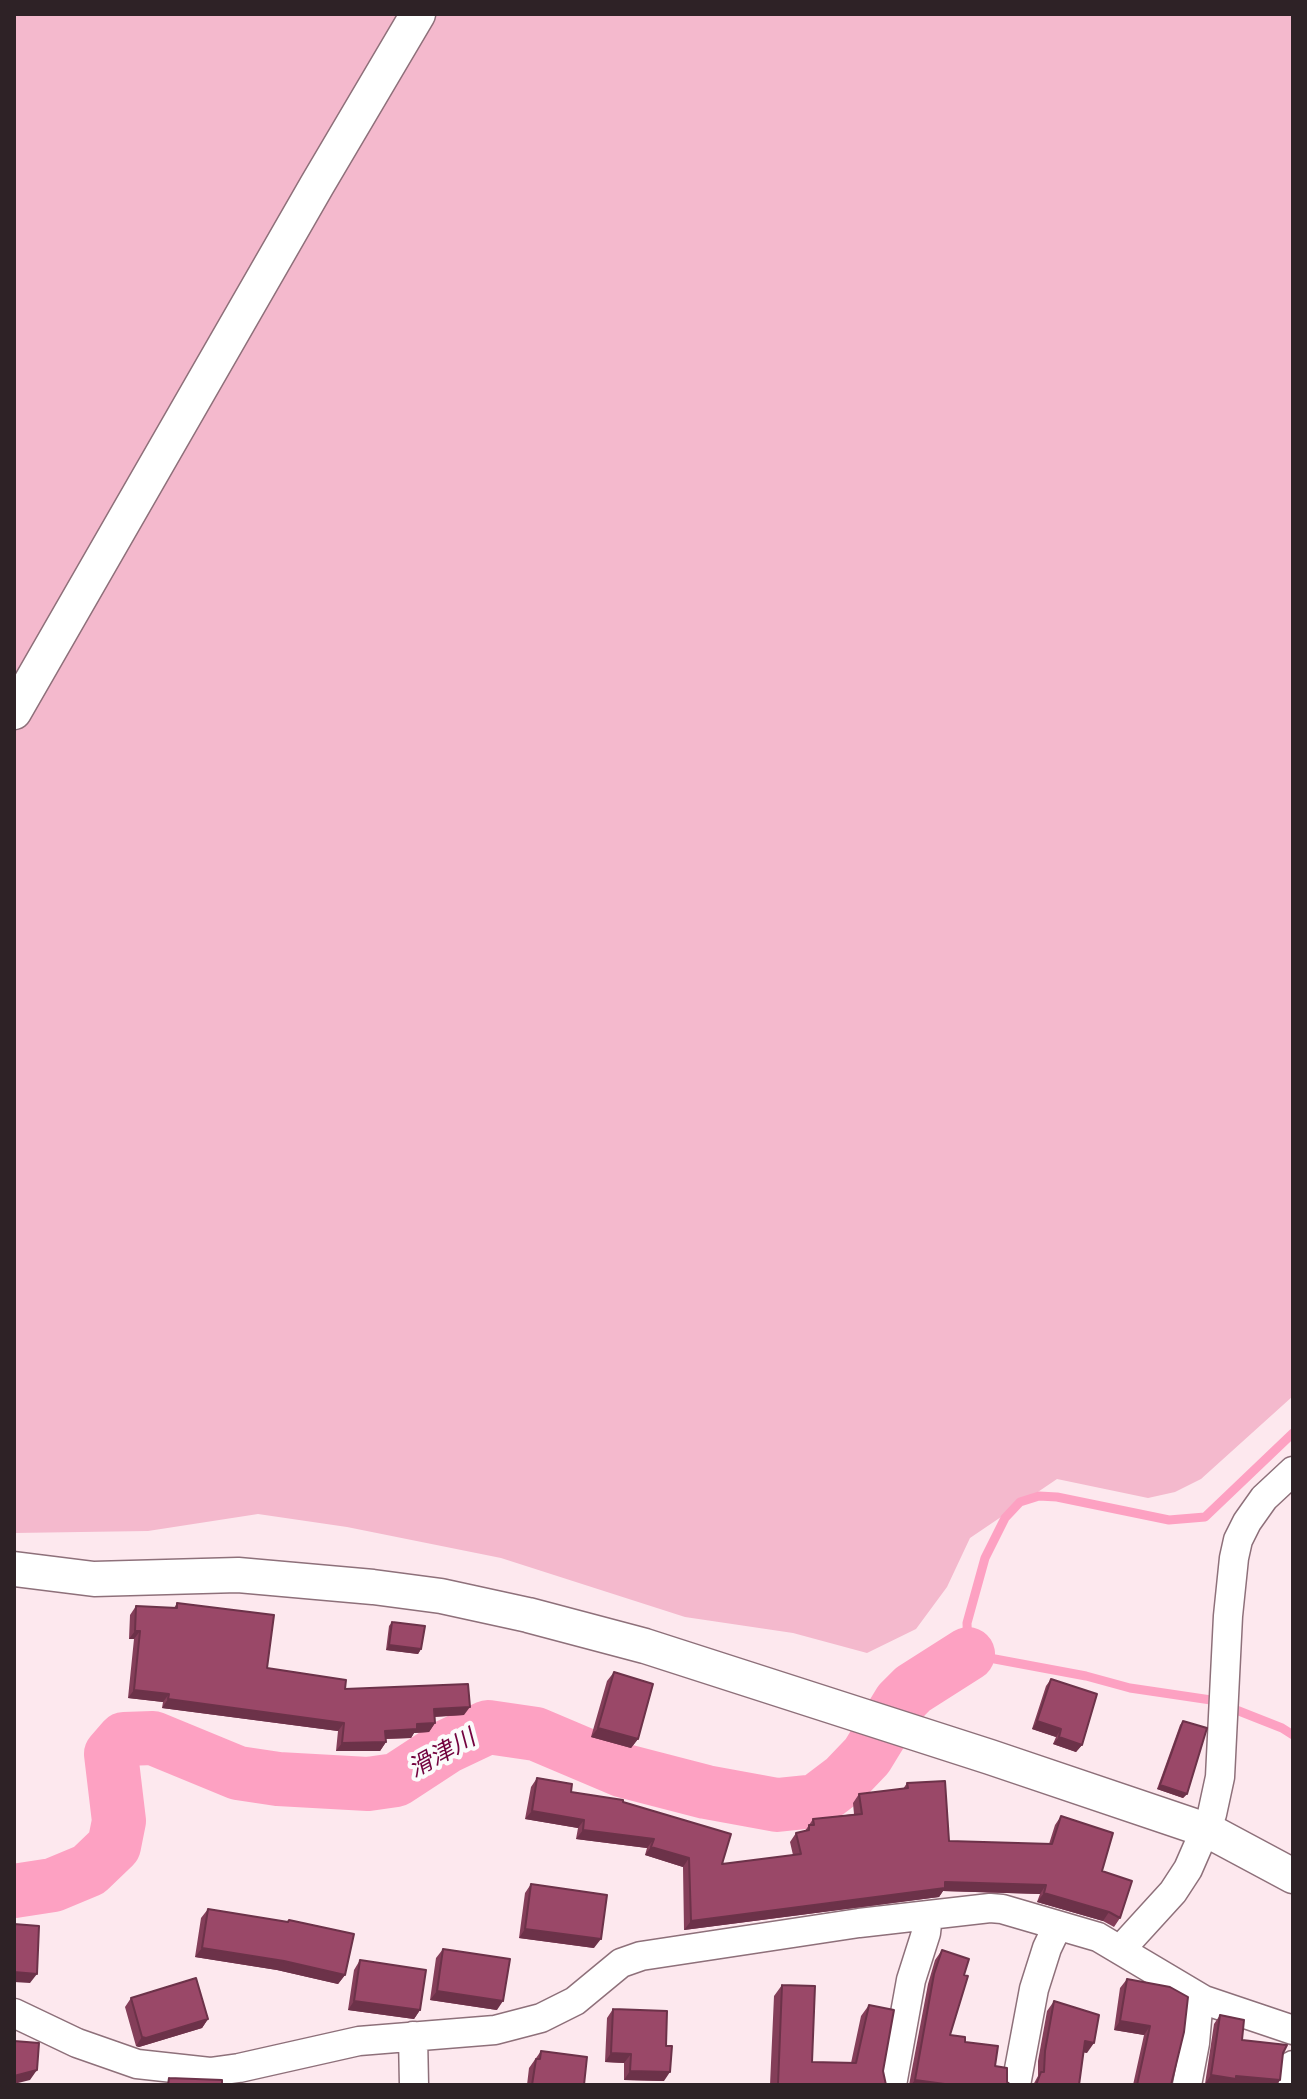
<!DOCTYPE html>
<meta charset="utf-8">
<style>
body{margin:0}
#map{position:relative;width:1307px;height:2099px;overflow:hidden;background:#fde8ee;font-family:"Roboto Serif",serif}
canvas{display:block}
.frame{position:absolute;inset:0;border:16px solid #2e2226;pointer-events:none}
</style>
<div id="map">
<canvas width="1307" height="2099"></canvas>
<div class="frame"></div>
</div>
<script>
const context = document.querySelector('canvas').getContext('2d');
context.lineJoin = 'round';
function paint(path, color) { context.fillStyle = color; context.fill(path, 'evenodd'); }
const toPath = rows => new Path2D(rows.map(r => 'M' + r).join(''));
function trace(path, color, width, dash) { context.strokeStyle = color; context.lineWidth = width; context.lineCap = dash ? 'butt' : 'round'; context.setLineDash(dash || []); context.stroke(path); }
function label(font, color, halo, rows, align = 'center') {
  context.font = font + ' "Roboto Serif","Noto Sans JP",serif'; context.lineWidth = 8; context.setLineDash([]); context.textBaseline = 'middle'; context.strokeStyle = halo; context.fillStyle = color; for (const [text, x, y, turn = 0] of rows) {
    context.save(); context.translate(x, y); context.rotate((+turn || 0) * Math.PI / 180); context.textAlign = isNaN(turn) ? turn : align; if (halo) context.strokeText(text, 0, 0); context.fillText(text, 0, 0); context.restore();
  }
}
paint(toPath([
 [14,14,1293,14,1293,1396,1201,1479,1175,1492,1148,1498,1057,1479,970,1538,947,1587,916,1629,867,1653,793,1633,685,1617,501,1558,347,1527,258,1514,148,1531,14,1533]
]), '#f4b9cd');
trace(toPath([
 [1293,1433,1205,1517,1169,1520,1057,1497,1039,1496,1020,1502,1005,1518,985,1558,967,1623,968,1654,1086,1676,1130,1688,1211,1700,1282,1728,1293,1735]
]), '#fda1c2', 9);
trace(toPath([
 [14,1891,53,1885,89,1870,114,1846,119,1821,111,1754,124,1739,153,1738,238,1773,278,1779,368,1784,396,1780,448,1746,488,1727,536,1734,621,1770,706,1792,777,1805,816,1801,845,1779,867,1756,900,1702,913,1689,968,1654]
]), '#fda1c2', 54);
const minor = toPath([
 [1121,1949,1173,1892,1188,1869,1212,1814,1220,1777,1228,1616,1234,1558,1238,1540,1247,1522,1264,1498,1293,1471],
 [14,2013,77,2043,137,2064,210,2072,239,2068,359,2041,495,2030,541,2018,575,2001,621,1963,641,1956,859,1923,990,1908,1002,1909,1098,1937,1204,2000,1293,2030],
 [413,2036,414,2085],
 [892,2085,911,1980,926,1933,928,1915],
 [1016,2085,1034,1989,1047,1948,1057,1927],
 [1187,2085,1195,2043,1199,1998],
 [1290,2085,1293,2065]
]);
const tertiary = toPath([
 [14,712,317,185,418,14],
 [14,1569,94,1579,238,1575,373,1587,441,1596,528,1615,645,1646,990,1757,1209,1831,1293,1876]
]);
trace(minor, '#8e707a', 31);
trace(tertiary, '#8e707a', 37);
trace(minor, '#fff', 28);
trace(tertiary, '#fff', 34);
paint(toPath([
 [177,1603,267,1668,345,1689,464,1715,435,1717,435,1723,429,1732,414,1733,411,1738,385,1739,386,1742,380,1751,336,1751,338,1731,162,1708,163,1702,128,1698,134,1639,129,1639,130,1615,136,1606,174,1608],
 [392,1622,421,1649,418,1654,386,1650,389,1626],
 [614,1672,638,1739,631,1748,591,1737,607,1681],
 [1051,1679,1082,1745,1076,1752,1053,1744,1056,1737,1032,1729,1046,1686],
 [1183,1721,1187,1794,1183,1798,1157,1789,1180,1725],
 [537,1778,571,1792,623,1802,722,1864,793,1855,790,1842,796,1833,805,1831,813,1819,854,1814,853,1803,859,1794,903,1789,907,1783,949,1841,1049,1844,1055,1825,1061,1816,1102,1871,1120,1918,1114,1927,1103,1921,1037,1902,1040,1894,943,1891,939,1897,684,1930,683,1867,645,1855,647,1848,576,1839,578,1828,525,1819,531,1787],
 [531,1884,594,1948,519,1938,525,1893],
 [208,1909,288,1922,289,1920,345,1975,338,1984,277,1970,195,1957,201,1918],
 [443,1949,497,2010,430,2000,436,1958],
 [942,1950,964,1975,950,2035,965,2042,995,2066,1011,2085,909,2085,928,1984,935,1960],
 [360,1960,420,2010,414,2019,348,2010,354,1970],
 [1127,1979,1184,2032,1171,2085,1133,2085,1144,2035,1114,2030,1120,1988],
 [782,1985,812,2062,851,2063,861,2016,869,2005,886,2085,770,2085,774,1996],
 [131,1998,208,2019,202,2028,139,2047,136,2046,125,2007],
 [1054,2001,1087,2053,1083,2052,1079,2085,1033,2085,1038,2076,1038,2061,1047,2011],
 [613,2009,664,2081,624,2080,624,2063,605,2062,607,2018],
 [1220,2015,1242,2040,1283,2053,1280,2080,1277,2085,1205,2084,1214,2024],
 [541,2051,584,2085,527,2085,529,2068]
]), '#843e59');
paint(toPath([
 [135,1631,140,1631,134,1639,129,1639],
 [389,1645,421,1649,418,1654,386,1650],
 [134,1690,169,1694,163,1702,128,1698],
 [168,1699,344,1723,338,1731,162,1708],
 [470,1707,464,1715,428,1717,434,1709],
 [1037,1721,1061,1729,1056,1737,1032,1729],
 [435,1723,429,1732,414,1733,411,1738,379,1739,385,1731,417,1724],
 [598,1728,638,1739,631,1748,591,1737],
 [1059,1737,1082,1745,1076,1752,1053,1744],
 [386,1742,380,1751,336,1751,342,1743],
 [1160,1785,1187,1794,1183,1798,1157,1789],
 [532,1811,584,1820,578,1828,525,1819],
 [583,1830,654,1839,647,1848,576,1839],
 [651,1847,689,1858,683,1867,645,1855],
 [945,1882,1046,1885,1040,1894,943,1891,939,1897,684,1930,691,1921],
 [1044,1893,1109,1912,1103,1921,1037,1902],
 [525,1929,601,1939,594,1948,519,1938],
 [202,1948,284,1961,345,1975,338,1984,277,1970,195,1957],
 [14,1972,37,1974,30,1983,14,1982],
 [437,1991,503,2001,497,2010,430,2000],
 [354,2001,420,2010,414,2019,348,2010],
 [208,2019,202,2028,139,2047,136,2046,142,2037],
 [1120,2021,1150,2026,1144,2035,1114,2030],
 [1085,2041,1094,2043,1087,2053,1078,2051],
 [611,2053,631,2054,624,2063,605,2062],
 [37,2070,30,2080,14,2084,14,2076],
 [630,2071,670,2072,664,2081,624,2080],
 [1211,2075,1236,2076,1280,2080,1277,2085,1205,2084],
 [915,2080,952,2085,911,2085]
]), '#6c3249');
const building = toPath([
 [177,1603,274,1615,267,1668,346,1680,345,1689,468,1684,470,1707,434,1709,435,1723,417,1724,417,1729,385,1731,386,1742,342,1743,344,1723,168,1699,169,1694,134,1690,140,1631,135,1631,136,1606,177,1608,177,1603],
 [392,1622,425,1626,421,1649,389,1645,392,1622],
 [614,1672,653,1684,638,1739,598,1728,614,1672],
 [1051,1679,1097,1694,1082,1745,1059,1737,1061,1729,1037,1721,1051,1679],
 [1183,1721,1207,1728,1187,1794,1160,1785,1183,1721],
 [537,1778,572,1784,571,1792,623,1800,623,1802,731,1834,722,1864,801,1854,796,1833,809,1830,809,1825,814,1825,813,1819,862,1814,859,1794,908,1788,907,1783,945,1781,949,1841,1052,1844,1061,1816,1113,1833,1102,1871,1132,1881,1120,1918,1109,1912,1044,1893,1046,1885,945,1882,945,1888,691,1921,689,1858,651,1847,654,1839,583,1830,584,1820,532,1811,537,1778],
 [531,1884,607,1895,601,1939,525,1929,531,1884],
 [208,1909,288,1922,289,1920,354,1934,345,1975,284,1961,202,1948,208,1909],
 [14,1924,39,1926,37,1974,14,1972,14,1924],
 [443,1949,510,1959,503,2001,437,1991,443,1949],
 [942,1950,969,1959,964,1975,968,1976,950,2035,965,2037,965,2042,998,2046,995,2066,1007,2068,1007,2082,1011,2085,952,2085,915,2080,934,1974,942,1950],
 [360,1960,426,1970,420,2010,354,2001,360,1960],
 [196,1978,208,2019,146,2038,142,2037,131,1998,196,1978],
 [1127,1979,1170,1987,1188,1997,1184,2032,1171,2085,1137,2085,1150,2026,1120,2021,1127,1979],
 [782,1985,815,1986,812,2062,856,2063,869,2005,894,2010,883,2071,886,2085,778,2085,782,1985],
 [1054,2001,1099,2015,1094,2043,1085,2041,1079,2085,1036,2085,1041,2072,1044,2072,1045,2051,1054,2001],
 [613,2009,667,2011,666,2046,672,2046,670,2072,630,2071,631,2054,611,2053,613,2009],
 [1220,2015,1244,2020,1242,2040,1287,2045,1283,2053,1280,2080,1236,2076,1236,2079,1211,2075,1220,2015],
 [14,2041,39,2043,37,2070,14,2076,14,2041],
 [541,2051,587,2057,584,2085,532,2085,536,2059,540,2059,541,2051],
 [169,2078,222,2080,222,2085,168,2085,169,2078]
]);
paint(building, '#9a4868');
trace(building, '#6c3249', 2);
label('italic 24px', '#73033f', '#fbfbfb', [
 ["滑津川",442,1754,-29]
]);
</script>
